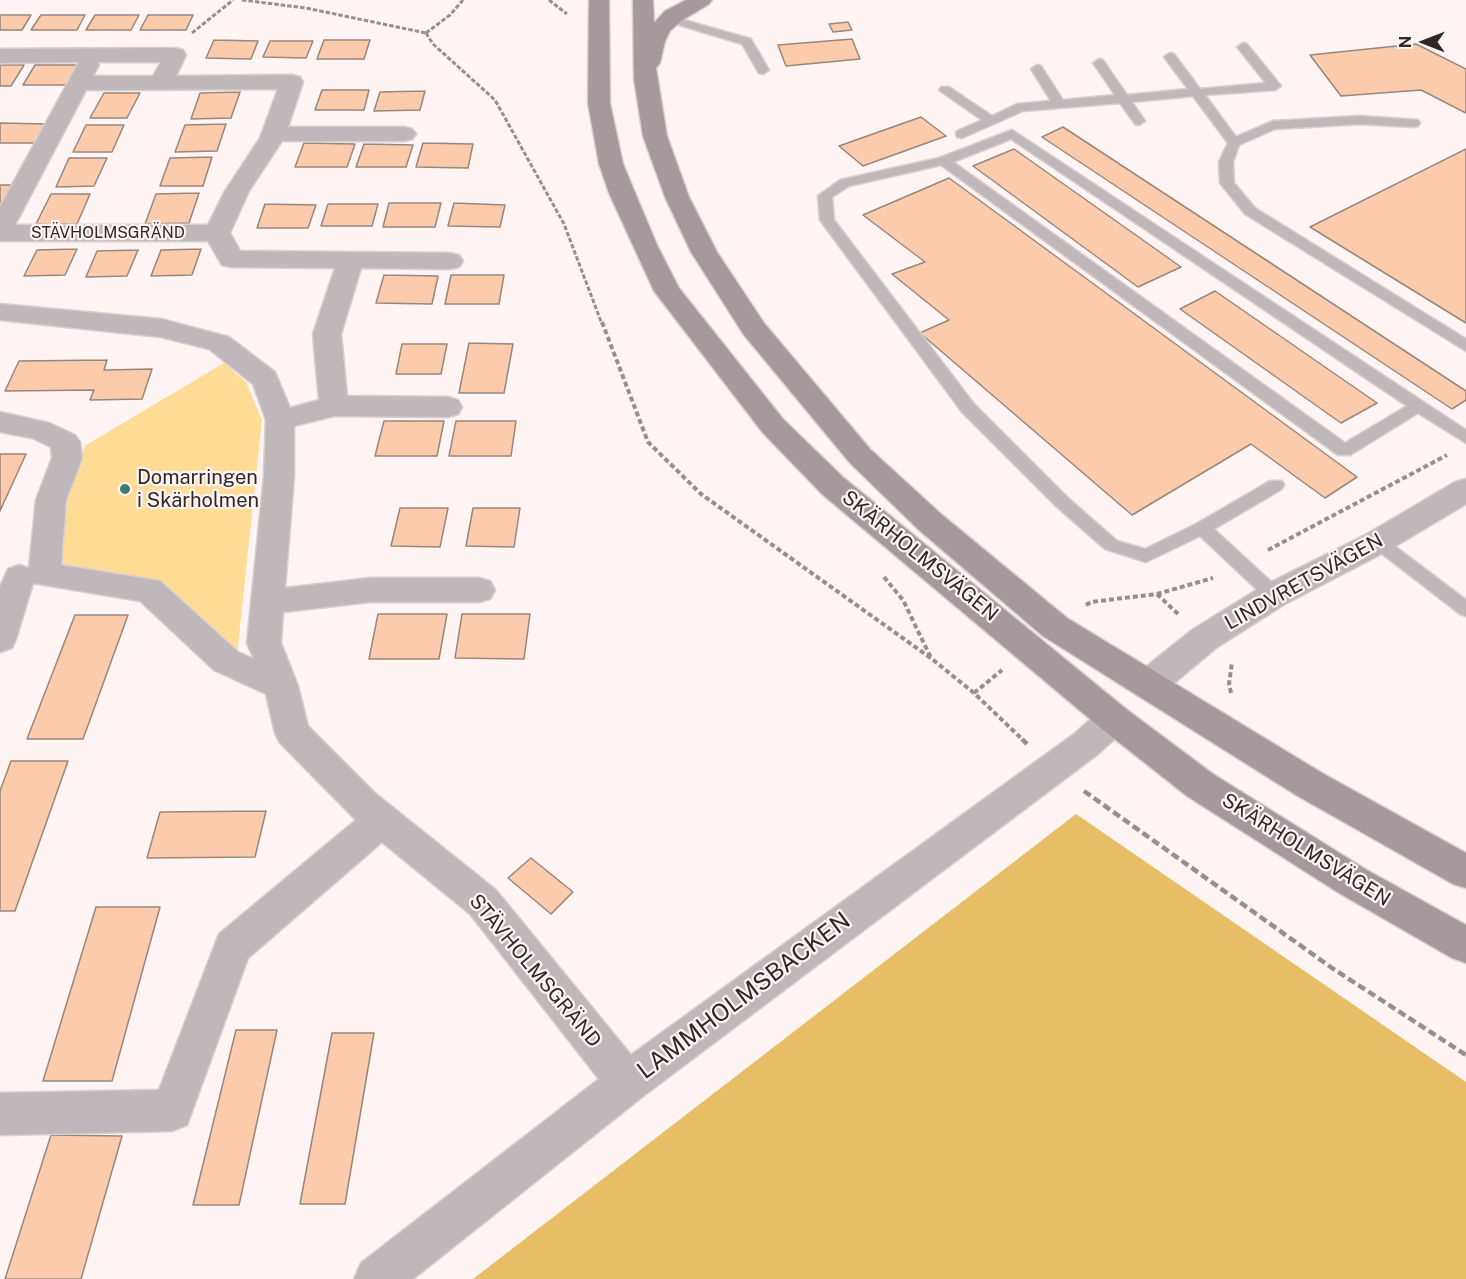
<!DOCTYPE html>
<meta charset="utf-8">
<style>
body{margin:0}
#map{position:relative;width:1466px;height:1279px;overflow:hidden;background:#fdf4f3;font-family:"Public Sans",sans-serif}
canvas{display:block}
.north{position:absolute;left:1394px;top:12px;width:60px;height:60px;-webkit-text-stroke:4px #fdf4f3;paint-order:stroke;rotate:270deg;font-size:16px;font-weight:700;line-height:24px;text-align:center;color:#302827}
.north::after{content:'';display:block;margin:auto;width:21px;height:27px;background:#302827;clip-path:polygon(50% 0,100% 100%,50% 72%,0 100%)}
</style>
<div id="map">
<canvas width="1466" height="1279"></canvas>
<div class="north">N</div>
</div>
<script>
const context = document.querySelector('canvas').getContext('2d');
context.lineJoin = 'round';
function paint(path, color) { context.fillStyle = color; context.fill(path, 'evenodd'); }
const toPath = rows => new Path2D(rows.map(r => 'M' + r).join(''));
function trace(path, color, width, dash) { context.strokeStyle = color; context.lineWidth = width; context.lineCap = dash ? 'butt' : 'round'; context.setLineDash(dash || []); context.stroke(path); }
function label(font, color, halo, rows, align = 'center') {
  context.font = font + ' "Public Sans",sans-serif'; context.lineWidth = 4.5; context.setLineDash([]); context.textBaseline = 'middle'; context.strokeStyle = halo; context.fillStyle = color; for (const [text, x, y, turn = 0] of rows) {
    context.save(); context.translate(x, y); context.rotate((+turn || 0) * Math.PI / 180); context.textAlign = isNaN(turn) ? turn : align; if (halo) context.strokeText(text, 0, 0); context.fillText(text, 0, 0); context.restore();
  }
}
paint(toPath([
 [224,363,246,382,262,420,237,655,151,580,60,563,64,488,86,445]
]), '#fedc95');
paint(toPath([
 [1076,814,1466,1082,1466,1279,473,1279]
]), '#e7be66');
const building = toPath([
 [0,15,31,15,22,30,0,30,0,15],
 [41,15,85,15,77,30,31,30,41,15],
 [95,15,139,15,131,30,86,30,95,15],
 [148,15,193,15,186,30,140,30,148,15],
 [848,22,852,30,833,32,829,24,848,22],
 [852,39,860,59,786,66,778,45,852,39],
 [214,40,258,41,251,59,206,58,214,40],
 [324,40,370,40,364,59,317,59,324,40],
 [270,41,313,41,306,58,263,57,270,41],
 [1416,44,1466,69,1466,113,1421,90,1341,96,1310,55,1416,44],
 [0,65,24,65,11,86,0,86,0,65],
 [35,65,79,65,68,85,23,85,35,65],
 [322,90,369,90,364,110,315,110,322,90],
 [425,91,420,110,374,111,380,92,425,91],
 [240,92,231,118,191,119,200,93,240,92],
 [104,93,140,93,127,118,90,118,104,93],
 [921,117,946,136,863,166,839,146,921,117],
 [0,124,0,123,47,124,36,143,0,143,0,124],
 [226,124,217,151,175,152,185,125,226,124],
 [86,125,124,125,112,152,73,152,86,125],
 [1063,127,1466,391,1466,400,1452,409,1042,137,1063,127],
 [304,143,355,144,347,167,295,167,304,143],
 [423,143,473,144,468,168,416,167,423,143],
 [364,144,413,145,406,167,356,167,364,144],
 [1014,149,1181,267,1138,287,973,166,1014,149],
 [1466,149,1466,323,1310,227,1466,149],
 [212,157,203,186,160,186,170,158,212,157],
 [69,158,107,158,94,186,56,187,69,158],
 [949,178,1357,477,1325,498,1251,444,1132,515,920,333,949,320,892,274,925,262,863,215,949,178],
 [0,185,11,185,0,208,0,185],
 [199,193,189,223,145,224,156,194,199,193],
 [51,194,90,194,77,224,36,224,51,194],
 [389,203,441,203,435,227,383,227,389,203],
 [454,203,505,205,500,227,448,226,454,203],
 [265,204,316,205,308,228,257,228,265,204],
 [328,204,378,204,372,226,321,226,328,204],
 [77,249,65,275,24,276,37,250,77,249],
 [201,249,192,275,151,276,161,250,201,249],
 [138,250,127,276,86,277,97,251,138,250],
 [384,275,438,276,432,304,376,303,384,275],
 [451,275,504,275,499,304,445,304,451,275],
 [1215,291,1377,403,1341,423,1180,309,1215,291],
 [469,343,513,344,504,393,459,393,469,343],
 [402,344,447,344,441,374,396,374,402,344],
 [107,360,104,370,152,369,142,399,90,400,94,390,5,391,19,361,107,360],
 [384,421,444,421,437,456,375,456,384,421],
 [456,421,516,421,511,456,449,456,456,421],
 [0,454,26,454,0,511,0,454],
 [400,508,448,508,440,547,391,546,400,508],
 [473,508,520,508,514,547,466,546,473,508],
 [378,614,447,614,439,659,369,659,378,614],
 [462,614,530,614,524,659,455,658,462,614],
 [75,615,128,615,83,739,27,739,75,615],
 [11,761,68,761,15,911,0,911,0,791,11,761],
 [266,811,255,857,147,858,160,812,266,811],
 [531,858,573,892,551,914,508,878,531,858],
 [96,907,160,907,112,1081,43,1081,96,907],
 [236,1030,277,1030,239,1205,193,1205,236,1030],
 [332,1033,374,1033,345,1204,300,1204,332,1033],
 [51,1135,122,1136,81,1279,5,1279,51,1135]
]);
paint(building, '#fccbab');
trace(building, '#97877d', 1.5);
const lane = toPath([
 [670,16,751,39,769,70,763,74,759,73,742,44,666,21,666,17,670,16],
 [1243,43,1247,44,1281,86,1275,90,1205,95,1236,137,1273,121,1360,116,1418,120,1420,123,1418,126,1414,127,1360,124,1275,129,1239,145,1233,162,1234,183,1255,208,1466,339,1466,351,1245,214,1220,183,1219,162,1228,143,1193,96,1132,102,1145,121,1139,125,1135,124,1120,103,1023,111,962,138,957,137,956,134,957,131,982,120,939,90,941,87,949,87,992,116,1017,104,1051,101,1031,69,1037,65,1041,66,1063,100,1115,95,1093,63,1099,59,1103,60,1127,95,1188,89,1164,57,1170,53,1174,54,1200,89,1266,83,1237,47,1243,43],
 [1012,130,1466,430,1466,443,1418,413,1350,455,1338,455,941,165,849,186,832,197,834,220,974,404,1068,498,1117,541,1145,549,1196,524,1270,481,1282,481,1284,485,1282,489,1214,529,1280,590,1283,595,1280,600,1274,602,1268,600,1200,536,1146,562,1105,549,1056,506,962,412,820,220,818,196,840,180,939,158,1012,130],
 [1011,139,1407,406,1345,443,953,162,1011,139],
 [1378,536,1384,538,1466,600,1466,616,1460,614,1372,546,1370,542,1372,538,1378,536]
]);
const street = toPath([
 [175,48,183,50,186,55,176,76,292,75,300,77,303,82,288,127,404,127,412,129,416,134,412,139,404,141,282,141,249,191,230,233,240,251,450,253,459,255,463,261,459,267,450,269,361,268,341,334,347,396,448,397,458,400,462,407,458,414,448,417,334,416,294,426,294,476,285,588,370,578,479,578,490,581,495,590,490,599,479,602,370,602,283,612,281,643,298,686,308,726,376,794,496,890,631,1055,1074,734,1102,709,1114,705,1126,709,1131,719,1126,729,1098,754,642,1097,413,1279,354,1279,361,1263,599,1079,470,914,382,842,248,958,187,1125,172,1131,0,1135,0,1093,159,1090,219,934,356,820,280,743,275,733,266,694,214,670,140,601,33,583,16,639,12,648,0,652,0,587,8,569,19,565,29,568,36,500,52,458,51,447,32,438,0,432,0,412,49,423,75,435,80,442,82,458,66,500,61,565,160,581,238,652,254,659,247,643,264,476,266,420,253,384,209,349,161,337,0,320,0,304,161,319,229,337,275,372,290,408,319,400,313,334,335,268,231,267,222,265,208,241,0,241,0,207,79,62,0,63,0,49,175,48],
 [97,62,161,62,153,76,93,76,99,65,97,62],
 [278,89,260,138,225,191,208,225,15,225,86,90,278,89],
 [1466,479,1466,504,1389,550,1285,604,1216,648,1161,694,1149,697,1137,694,1132,684,1137,674,1192,630,1263,586,1367,534,1455,482,1466,479]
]);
const secondary = toPath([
 [589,0,609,0,610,103,623,164,657,245,679,288,783,419,844,478,1126,709,1213,774,1365,869,1466,925,1466,963,1452,958,1339,893,1187,796,1102,729,822,494,763,433,654,291,609,193,599,164,588,103,589,0],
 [633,0,653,0,654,23,665,11,686,0,712,0,709,4,681,21,670,31,665,41,660,63,656,68,667,136,689,197,717,252,764,323,870,449,941,514,1067,618,1322,773,1466,853,1466,888,1453,884,1296,795,1043,636,919,530,850,463,744,335,691,252,665,197,643,136,634,79,633,0]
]);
trace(lane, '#d8cfce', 3);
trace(street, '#d8cfce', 3);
trace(secondary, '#d8cfce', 3);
trace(toPath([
 [242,0,306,8,426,33],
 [549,0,567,14],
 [192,33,233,0],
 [426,33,433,44,495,100,564,224,602,324],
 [426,33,450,15,463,0]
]), '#978f8e', 3, [4.5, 2]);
trace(toPath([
 [602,322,648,442,701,494,932,659,974,693,1024,741],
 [1268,550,1447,455],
 [884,577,903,600,931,658],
 [1157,594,1178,614],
 [1086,605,1091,602,1157,594,1213,578],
 [974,693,1002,670],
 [1231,693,1229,684,1232,662]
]), '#978f8e', 4, [5, 3]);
trace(toPath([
 [1022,739,1027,744],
 [1084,791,1332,968,1466,1055]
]), '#978f8e', 4.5, [8, 4]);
paint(lane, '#c0b7bb');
paint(street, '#c0b7bb');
paint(secondary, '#a6999e');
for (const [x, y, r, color] of [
 [125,489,6,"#3c7f71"]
]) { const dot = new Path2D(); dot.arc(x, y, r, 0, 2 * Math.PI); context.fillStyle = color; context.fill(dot); trace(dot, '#fdf4f3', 2); }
label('16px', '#302827', '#fdf4f3', [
 ["STÄVHOLMSGRÄND",108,233]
]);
label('20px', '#302827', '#fdf4f3', [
 ["Domarringen",137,478],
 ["i Skärholmen",137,501]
], 'left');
label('20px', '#302827', '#fdf4f3', [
 ["SKÄRHOLMSVÄGEN",920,556,39],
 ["LINDVRETSVÄGEN",1304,582,-29],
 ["SKÄRHOLMSVÄGEN",1306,850,32],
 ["STÄVHOLMSGRÄND",535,971,50]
]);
label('24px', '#302827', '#fdf4f3', [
 ["LAMMHOLMSBACKEN",744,996,-37]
]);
</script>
